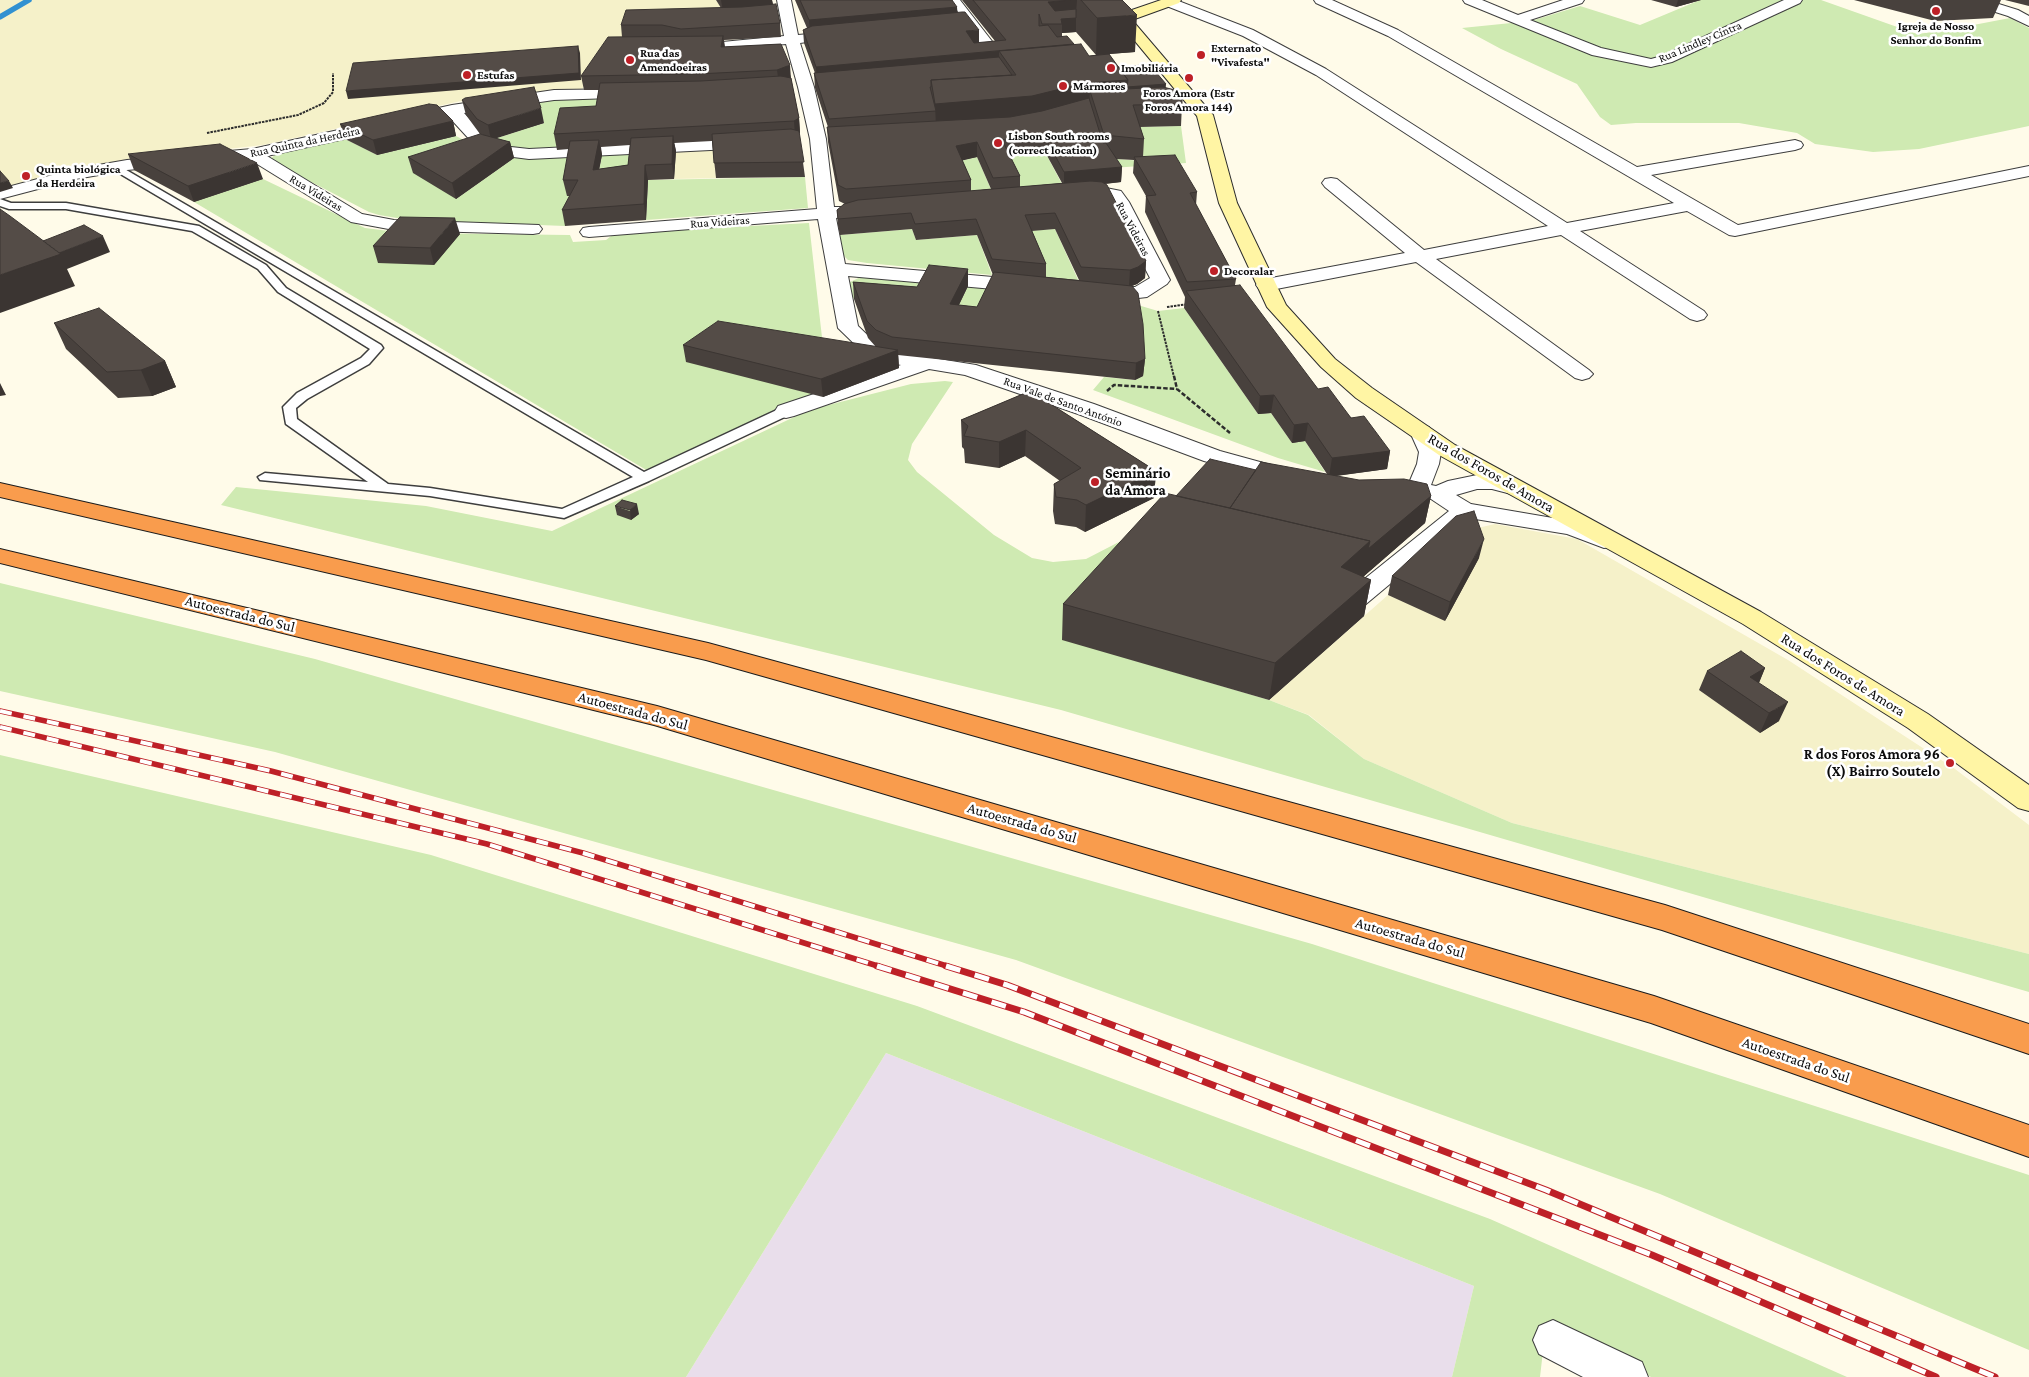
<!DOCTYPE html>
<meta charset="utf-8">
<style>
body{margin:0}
canvas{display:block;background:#fffbe9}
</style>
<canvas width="2029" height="1377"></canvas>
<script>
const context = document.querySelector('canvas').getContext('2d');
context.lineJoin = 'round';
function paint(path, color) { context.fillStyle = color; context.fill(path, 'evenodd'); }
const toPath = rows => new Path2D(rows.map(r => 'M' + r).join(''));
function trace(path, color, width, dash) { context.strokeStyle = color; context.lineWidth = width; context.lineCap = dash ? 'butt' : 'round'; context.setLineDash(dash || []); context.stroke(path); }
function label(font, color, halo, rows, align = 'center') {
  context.font = font + ' "Crimson Pro",serif'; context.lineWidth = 5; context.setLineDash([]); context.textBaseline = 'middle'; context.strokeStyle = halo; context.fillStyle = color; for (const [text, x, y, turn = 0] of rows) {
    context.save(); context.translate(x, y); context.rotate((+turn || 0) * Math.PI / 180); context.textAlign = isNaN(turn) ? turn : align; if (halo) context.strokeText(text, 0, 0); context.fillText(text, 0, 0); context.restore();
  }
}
paint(toPath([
 [886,1053,1474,1286,1452,1377,686,1377]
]), '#e9deeb');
paint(toPath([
 [0,0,716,0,729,21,623,39,605,55,581,91,461,101,263,145,201,152,13,188,0,179],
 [714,149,716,178,674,179,676,151],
 [1495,524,1577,539,1788,660,1955,769,2029,825,2029,954,1512,823,1364,759,1309,715,1269,700,1388,595,1445,620,1469,530]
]), '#f5f1c9');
paint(toPath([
 [1700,0,1821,0,1917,34,1942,31,2010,18,2029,28,2029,126,1919,149,1873,152,1815,144,1797,133,1739,123,1636,123,1611,125,1600,117,1577,84,1501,49,1462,28,1531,21,1580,6,1640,25],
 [603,98,599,121,557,150,518,150,491,140,544,123,537,102,560,99],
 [1181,126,1186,163,1111,168,1105,158,1142,161,1132,127],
 [456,136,484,150,456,199,514,158,573,156,574,195,565,226,409,220,379,215,369,212,269,160,275,155,345,139,377,155],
 [1045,152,1064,188,1020,192,1002,155],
 [634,153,630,181,596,186,602,155],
 [977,157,993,194,971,196,956,162],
 [805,177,808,208,646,220,648,180],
 [263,179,365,228,405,233,570,235,573,242,606,240,615,233,809,223,824,355,823,397,648,471,194,202],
 [912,229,916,240,977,235,992,275,867,263,848,260,843,255,840,235],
 [1055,229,1080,284,1046,281,1025,231],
 [863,276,930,282,917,304,854,299,846,287,850,282],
 [968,286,994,288,977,324,951,321],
 [1131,303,1158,311,1184,308,1258,414,1271,413,1292,443,1305,441,1325,472,1278,458,1093,390,1104,377,1135,380,1143,376],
 [945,381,953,382,912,444,908,460,917,472,994,535,1032,558,1053,562,1086,559,1175,513,1072,642,1269,700,1308,715,1364,759,1512,823,2029,954,2029,992,1061,710,221,505,236,487,426,506,552,531,809,410,911,384],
 [0,583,315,659,1312,944,2029,1175,2029,1350,1660,1194,1016,960,275,752,0,691],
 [0,755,431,855,917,1006,1490,1219,1847,1377,1651,1377,1546,1325,1540,1377,1452,1377,1474,1286,886,1053,686,1377,0,1377]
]), '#cfeab2');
trace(toPath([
 [0,17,29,0]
]), '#3191d1', 5.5);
const lane = toPath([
 [116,164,644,472,781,408,786,407,792,411,791,414,649,481,564,518,430,496,260,480,258,477,265,473,368,482,286,424,283,407,297,393,361,358,370,349,278,292,258,269,192,231,66,209,9,209,0,206,0,199,11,203,66,203,199,226,266,265,286,288,381,345,383,348,369,364,307,399,296,408,297,419,388,484,430,488,562,509,633,477,112,169,112,165,116,164]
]);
const street = toPath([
 [777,0,791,0,798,35,809,34,814,35,816,38,814,41,800,43,814,87,826,139,834,207,844,207,850,208,853,212,850,216,836,218,845,264,1027,280,1034,282,1037,286,1034,290,1027,292,848,276,858,326,883,350,976,365,1094,404,1220,451,1300,473,1304,478,1300,483,1292,485,1204,461,1078,414,965,375,929,369,794,416,786,418,778,416,775,411,778,406,901,365,870,359,838,328,818,219,589,237,583,236,580,232,583,228,589,227,817,209,810,139,798,87,786,44,712,51,687,50,682,49,680,46,682,43,687,42,712,43,784,36,777,0],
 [946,0,960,0,998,49,1000,52,998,55,988,55,946,0],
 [1164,0,1176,0,1253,30,1326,69,1567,223,1674,203,1388,36,1316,3,1314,0,1332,0,1398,30,1637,167,1795,140,1801,142,1803,145,1801,148,1795,150,1651,175,1738,225,2029,166,2029,176,1735,236,1729,235,1687,211,1580,231,1704,311,1707,315,1704,319,1697,321,1690,319,1561,235,1436,259,1589,370,1593,374,1589,378,1582,380,1575,378,1416,262,1266,291,1259,289,1256,285,1259,281,1266,279,1405,253,1325,187,1322,183,1325,179,1331,178,1337,179,1424,250,1548,226,1316,75,1243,36,1164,5,1162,2,1164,0],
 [1463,0,1482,0,1518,15,1563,0,1584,0,1582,3,1530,20,1601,48,1651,59,1662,56,1784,0,1802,0,1800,3,1672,62,1651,67,1592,55,1465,3,1463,0],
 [1965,0,1986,0,2018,10,2029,16,2029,26,2008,16,1967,3,1965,0],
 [636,89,641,91,644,94,641,97,554,100,464,113,493,145,529,149,751,138,757,140,759,143,757,146,751,148,529,159,482,153,448,116,267,156,362,214,394,220,539,225,542,229,539,233,533,234,394,230,351,222,249,159,127,170,76,179,0,199,0,189,75,169,127,160,252,149,452,105,554,90,636,89],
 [1101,187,1121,191,1129,202,1170,280,1167,284,1147,297,1121,300,1095,296,1092,292,1095,288,1102,286,1135,287,1150,278,1109,199,1101,197,1074,199,1068,198,1065,194,1068,190,1074,189,1101,187],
 [1421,425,1429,427,1441,452,1439,464,1431,485,1436,486,1448,481,1477,475,1507,477,1523,483,1527,488,1523,493,1515,495,1492,489,1477,489,1456,495,1471,504,1582,523,1613,536,1616,541,1613,546,1604,548,1567,534,1469,518,1360,609,1351,611,1342,609,1338,603,1342,597,1449,511,1431,499,1418,496,1393,500,1385,498,1381,493,1385,488,1409,483,1417,464,1419,452,1410,432,1413,427,1421,425],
 [1553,1320,1642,1362,1648,1377,1583,1377,1539,1354,1533,1340,1539,1326,1553,1320]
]);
const secondary = toPath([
 [1101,0,1115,0,1126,12,1161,0,1181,0,1179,3,1132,20,1213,115,1237,203,1286,305,1335,359,1372,388,1455,445,1761,612,1928,714,2029,785,2029,811,2018,808,1908,728,1743,624,1439,455,1356,398,1321,367,1267,307,1219,203,1197,116,1101,0]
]);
const highway = toPath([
 [0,483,708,643,1665,905,2029,1024,2029,1054,1662,930,706,660,0,497,0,483],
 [0,549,657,706,1654,996,2029,1125,2029,1157,1651,1023,654,725,0,563,0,549]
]);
trace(lane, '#3e3e3e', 3);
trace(street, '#3e3e3e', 2);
trace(secondary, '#2d2d2d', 2);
trace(highway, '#1c1c1c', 2);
trace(toPath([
 [207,133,298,115,324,103,333,92,333,73],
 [1167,307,1189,304],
 [1158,311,1174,377]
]), '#2d2d2d', 2, [2.5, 1]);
trace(toPath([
 [1174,376,1177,389,1230,433],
 [1107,391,1114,385,1177,389]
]), '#2d2d2d', 2.5, [4.5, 2]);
paint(lane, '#fff');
paint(street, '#fff');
paint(secondary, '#fff5a4');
paint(highway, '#f99c4d');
const railFar1 = toPath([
 [0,711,271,771,583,853,950,967],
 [0,727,487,844,881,967]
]);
const rail = toPath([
 [877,966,1024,1012,1652,1255,1936,1377],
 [946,966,1007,985,1546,1190,1995,1377]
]);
trace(railFar1, '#be2027', 5.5);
trace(rail, '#be2027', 7);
trace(railFar1, '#fff', 4, [12]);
trace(rail, '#fff', 5, [15]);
paint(toPath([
 [716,0,772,0,773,4,780,23,781,37,724,40,725,47,781,44,791,78,799,118,800,133,799,133,805,177,716,178,712,141,674,143,676,151,674,179,648,180,646,220,565,226,562,210,570,196,567,196,563,180,569,149,557,150,554,134,596,106,599,90,584,90,581,76,622,37,621,25,721,8],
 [630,145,628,165,599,169,602,155,601,147],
 [795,0,952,0,958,12,979,43,995,41,962,0,1122,0,1135,52,1109,54,1118,67,1165,87,1182,104,1181,126,1140,127,1144,139,1143,157,1197,192,1196,205,1236,279,1235,285,1318,389,1390,451,1387,469,1334,476,1431,496,1425,523,1363,577,1371,580,1364,616,1269,700,1062,640,1063,604,1176,496,1256,470,1327,474,1305,441,1292,443,1271,413,1258,414,1184,308,1185,297,1145,212,1146,196,1133,173,1134,160,1116,159,1122,167,1121,182,1105,184,1146,261,1145,278,1137,284,1132,286,1145,359,1143,376,1135,380,898,355,899,368,823,397,686,362,683,345,876,347,868,338,854,299,853,282,917,287,968,269,968,286,959,305,977,307,993,275,977,235,916,240,912,229,840,235,838,226,837,210,845,204,839,201,828,142,827,127,828,127,815,88,814,73,815,73,804,43,803,30,807,28],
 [1076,32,1096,55,1089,56,1074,44,1062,37,1062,33],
 [1045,152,1062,183,1020,187,1020,176,1009,154],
 [977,157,991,189,971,191,971,180,962,160],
 [1055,229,1079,280,1046,277,1046,264,1032,231],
 [1651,0,1701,0,1676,7],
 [1854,0,2001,0,1993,18,1935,21],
 [2005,0,2029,0,2029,6],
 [462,100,544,123,495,138,510,142,514,158,456,199,413,173,408,157,483,135,480,134,466,115],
 [453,121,456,136,377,155,345,139,340,124],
 [128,154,263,179,194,202,134,170],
 [460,234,434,265,378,263,373,246],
 [54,323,165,361,176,387,152,396,118,398,66,349],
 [1030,391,1156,471,1154,498,1085,532,1076,527,1055,524,1053,511,1054,484,1060,481,1025,456,999,468,965,463,964,449,962,447,961,420],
 [615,506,639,514,631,520,617,515],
 [1479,558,1445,621,1388,595,1392,576],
 [1765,668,1759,683,1779,721,1760,733,1699,690,1707,671]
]), '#48413d');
paint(toPath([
 [721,0,772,0,773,7,723,11],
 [1071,0,1077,0,1076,13,1048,15,1048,2],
 [1678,0,1701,0,1676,7],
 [957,7,958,20,810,34,809,20],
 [1137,15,1135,52,1096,55,1097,18],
 [1076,16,1076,32,1062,33,1062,24,1061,19],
 [979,30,979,44,966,45,966,31],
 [723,36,725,50,721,47],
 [578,46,580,53,581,80,348,99,346,91],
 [999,51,999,65,817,81,816,67],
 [790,65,791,79,779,84,777,70],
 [1119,75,1166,84,1165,98,1090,91,1089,104,1032,117,936,126,935,104],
 [541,108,544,123,491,140,488,125],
 [799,118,800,133,795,136,794,121],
 [453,121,456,136,377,155,373,140],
 [673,136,676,151,674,179,672,164],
 [599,140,602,155,596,186,593,170],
 [510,142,514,158,456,199,452,183],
 [977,142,977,157,956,162,956,146],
 [257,163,263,179,194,202,188,186],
 [645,165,648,180,646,220,644,204],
 [1122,167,1121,182,1064,188,1064,172],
 [9,181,13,188,0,192,0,183],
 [455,218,460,234,434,265,430,248],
 [103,236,110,252,67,269,75,286,0,313,0,275],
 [1146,261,1145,278,1137,284,1129,287,1130,270],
 [968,269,968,286,951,321,950,304],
 [898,350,899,368,823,397,821,379],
 [1145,359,1143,376,1135,380,1136,363],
 [165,361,176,387,152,396,141,370],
 [0,383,6,395,0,396],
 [1274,395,1271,413,1258,414,1260,396],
 [1308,423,1305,441,1292,443,1294,425],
 [1026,430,1025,456,999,468,999,442],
 [1390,451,1387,469,1329,477,1332,458],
 [1156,471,1154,498,1085,532,1086,505],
 [1431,496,1425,523,1363,577,1341,567,1370,541],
 [637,504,639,514,631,520,630,510],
 [1484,539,1479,558,1445,621,1450,602],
 [1371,580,1364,616,1269,700,1275,663],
 [1765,668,1757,687,1742,696,1750,677],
 [1788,702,1779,721,1760,733,1769,713]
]), '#3b3532');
const building = toPath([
 [800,0,952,0,957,7,809,20,800,0],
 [973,0,1071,0,1048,2,1055,11,1076,9,1076,18,1061,19,1062,24,1042,24,1039,14,1039,26,1048,25,1057,37,1067,36,1074,44,816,67,803,30,812,26,962,12,965,12,979,30,966,31,974,43,1006,40,973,0],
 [1081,0,1122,0,1137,15,1097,18,1081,0],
 [776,4,780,23,681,29,662,25,621,25,626,10,742,7,776,4],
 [723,36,721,47,781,44,790,65,777,70,697,74,581,76,608,37,723,36],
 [1081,44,1089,56,1109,54,1128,80,1085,83,1032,96,935,104,931,80,1016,75,999,51,1081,44],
 [578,46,579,73,346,91,353,63,578,46],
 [999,57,1012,75,931,80,931,87,930,87,936,111,829,119,814,73,999,57],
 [1143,65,1144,66,1119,68,1118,67,1143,65],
 [1150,65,1166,84,1127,87,1128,80,1119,68,1150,65],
 [781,76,791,78,799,118,794,121,554,134,560,108,596,106,600,83,701,81,781,76],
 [534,87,541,108,488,125,477,119,462,100,465,98,534,87],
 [1163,87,1175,90,1182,96,1182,104,1133,105,1144,139,1104,135,1090,91,1163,87],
 [1089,98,1103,143,1106,143,1122,167,1064,172,1045,137,1002,140,1020,176,993,178,977,142,956,146,971,180,846,189,838,185,827,127,1010,117,1042,111,1089,98],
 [429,104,437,105,453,121,373,140,340,124,429,104],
 [791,129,799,131,804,162,714,163,712,134,791,129],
 [480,134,510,142,452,183,408,157,480,134],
 [673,136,672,164,645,165,644,204,562,210,578,180,563,180,570,141,599,140,593,170,628,165,631,138,673,136],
 [220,144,257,163,188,186,128,154,220,144],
 [1175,155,1197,192,1190,193,1236,279,1187,282,1146,196,1156,195,1134,157,1175,155],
 [0,171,9,181,0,183,0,171],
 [1091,181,1102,182,1107,185,1146,261,1138,267,1130,270,1081,267,1055,213,1025,215,1046,264,992,259,976,219,915,224,911,213,838,219,837,210,844,204,858,200,1091,181],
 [0,209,10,216,61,254,0,275,0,209],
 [400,217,455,218,430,248,373,246,400,217],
 [84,225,103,236,59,253,43,241,84,225],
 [929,265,968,269,950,304,977,307,994,272,1132,286,1138,293,1143,324,1145,359,1136,363,892,337,876,330,867,321,853,282,917,287,929,265],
 [1240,285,1318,389,1328,387,1351,418,1364,416,1390,451,1332,458,1308,423,1294,425,1274,395,1260,396,1186,291,1240,285],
 [99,308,165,361,141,370,107,372,54,323,99,308],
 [718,321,898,350,821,379,683,345,718,321],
 [1030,391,1156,471,1086,505,1077,500,1056,497,1054,484,1081,468,1026,430,999,442,964,436,968,426,961,420,1030,391],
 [1210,459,1256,470,1230,508,1176,496,1210,459],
 [1261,462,1359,480,1404,479,1427,484,1431,496,1368,549,1370,541,1230,508,1261,462],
 [1165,493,1370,541,1341,567,1371,580,1275,663,1063,604,1165,493],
 [622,500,637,504,630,510,615,506,622,500],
 [1474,511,1484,539,1450,602,1392,576,1456,516,1474,511],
 [1741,651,1765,668,1750,677,1788,702,1769,713,1707,671,1741,651]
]);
paint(building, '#544c47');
trace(building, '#3b3532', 1);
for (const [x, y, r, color] of [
 [1936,11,5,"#be2027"],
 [1201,55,5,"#be2027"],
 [630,60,5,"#be2027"],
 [1111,68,5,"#be2027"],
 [467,75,5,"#be2027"],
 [1189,78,5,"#be2027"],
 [1063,86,5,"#be2027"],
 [998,143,5,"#be2027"],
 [26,176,5,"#be2027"],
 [1214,271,5,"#be2027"],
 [1095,482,5,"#be2027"],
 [1950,763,5,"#be2027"]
]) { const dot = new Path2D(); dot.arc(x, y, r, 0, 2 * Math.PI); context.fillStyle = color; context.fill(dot); trace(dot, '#fff', 2); }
label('bold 12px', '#0b0b0b', '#fff', [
 ["Igreja de Nosso",1936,26,"center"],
 ["Senhor do Bonfim",1936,40,"center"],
 ["Externato",1211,48],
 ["\"Vivafesta\"",1211,62],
 ["Rua das",640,53],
 ["Amendoeiras",640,67],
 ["Imobiliária",1121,68],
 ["Estufas",477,75],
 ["Mármores",1073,86],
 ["Foros Amora (Estr",1189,93,"center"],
 ["Foros Amora 144)",1189,107,"center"],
 ["Lisbon South rooms",1008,136],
 ["(correct location)",1008,150],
 ["Quinta biológica",36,169],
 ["da Herdeira",36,183],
 ["Decoralar",1224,271]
], 'left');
label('12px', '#0b0b0b', '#fff', [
 ["Rua Lindley Cintra",1700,42,-23],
 ["Rua Quinta da Herdeira",305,142,-12],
 ["Rua Videiras",316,193,31],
 ["Rua Videiras",720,222,-4],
 ["Rua Videiras",1133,229,62],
 ["Rua Vale de Santo António",1063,402,20]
]);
label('bold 15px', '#0b0b0b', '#fff', [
 ["Seminário",1105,473],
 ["da Amora",1105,490],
 ["R dos Foros Amora 96",1940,754,"right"],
 ["(X) Bairro Soutelo",1940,771,"right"]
], 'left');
label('15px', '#0b0b0b', '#fff', [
 ["Rua dos Foros de Amora",1491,473,30],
 ["Autoestrada do Sul",240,614,14],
 ["Rua dos Foros de Amora",1843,675,32],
 ["Autoestrada do Sul",633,711,15],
 ["Autoestrada do Sul",1022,823,16],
 ["Autoestrada do Sul",1410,938,16],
 ["Autoestrada do Sul",1796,1060,19]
]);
</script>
